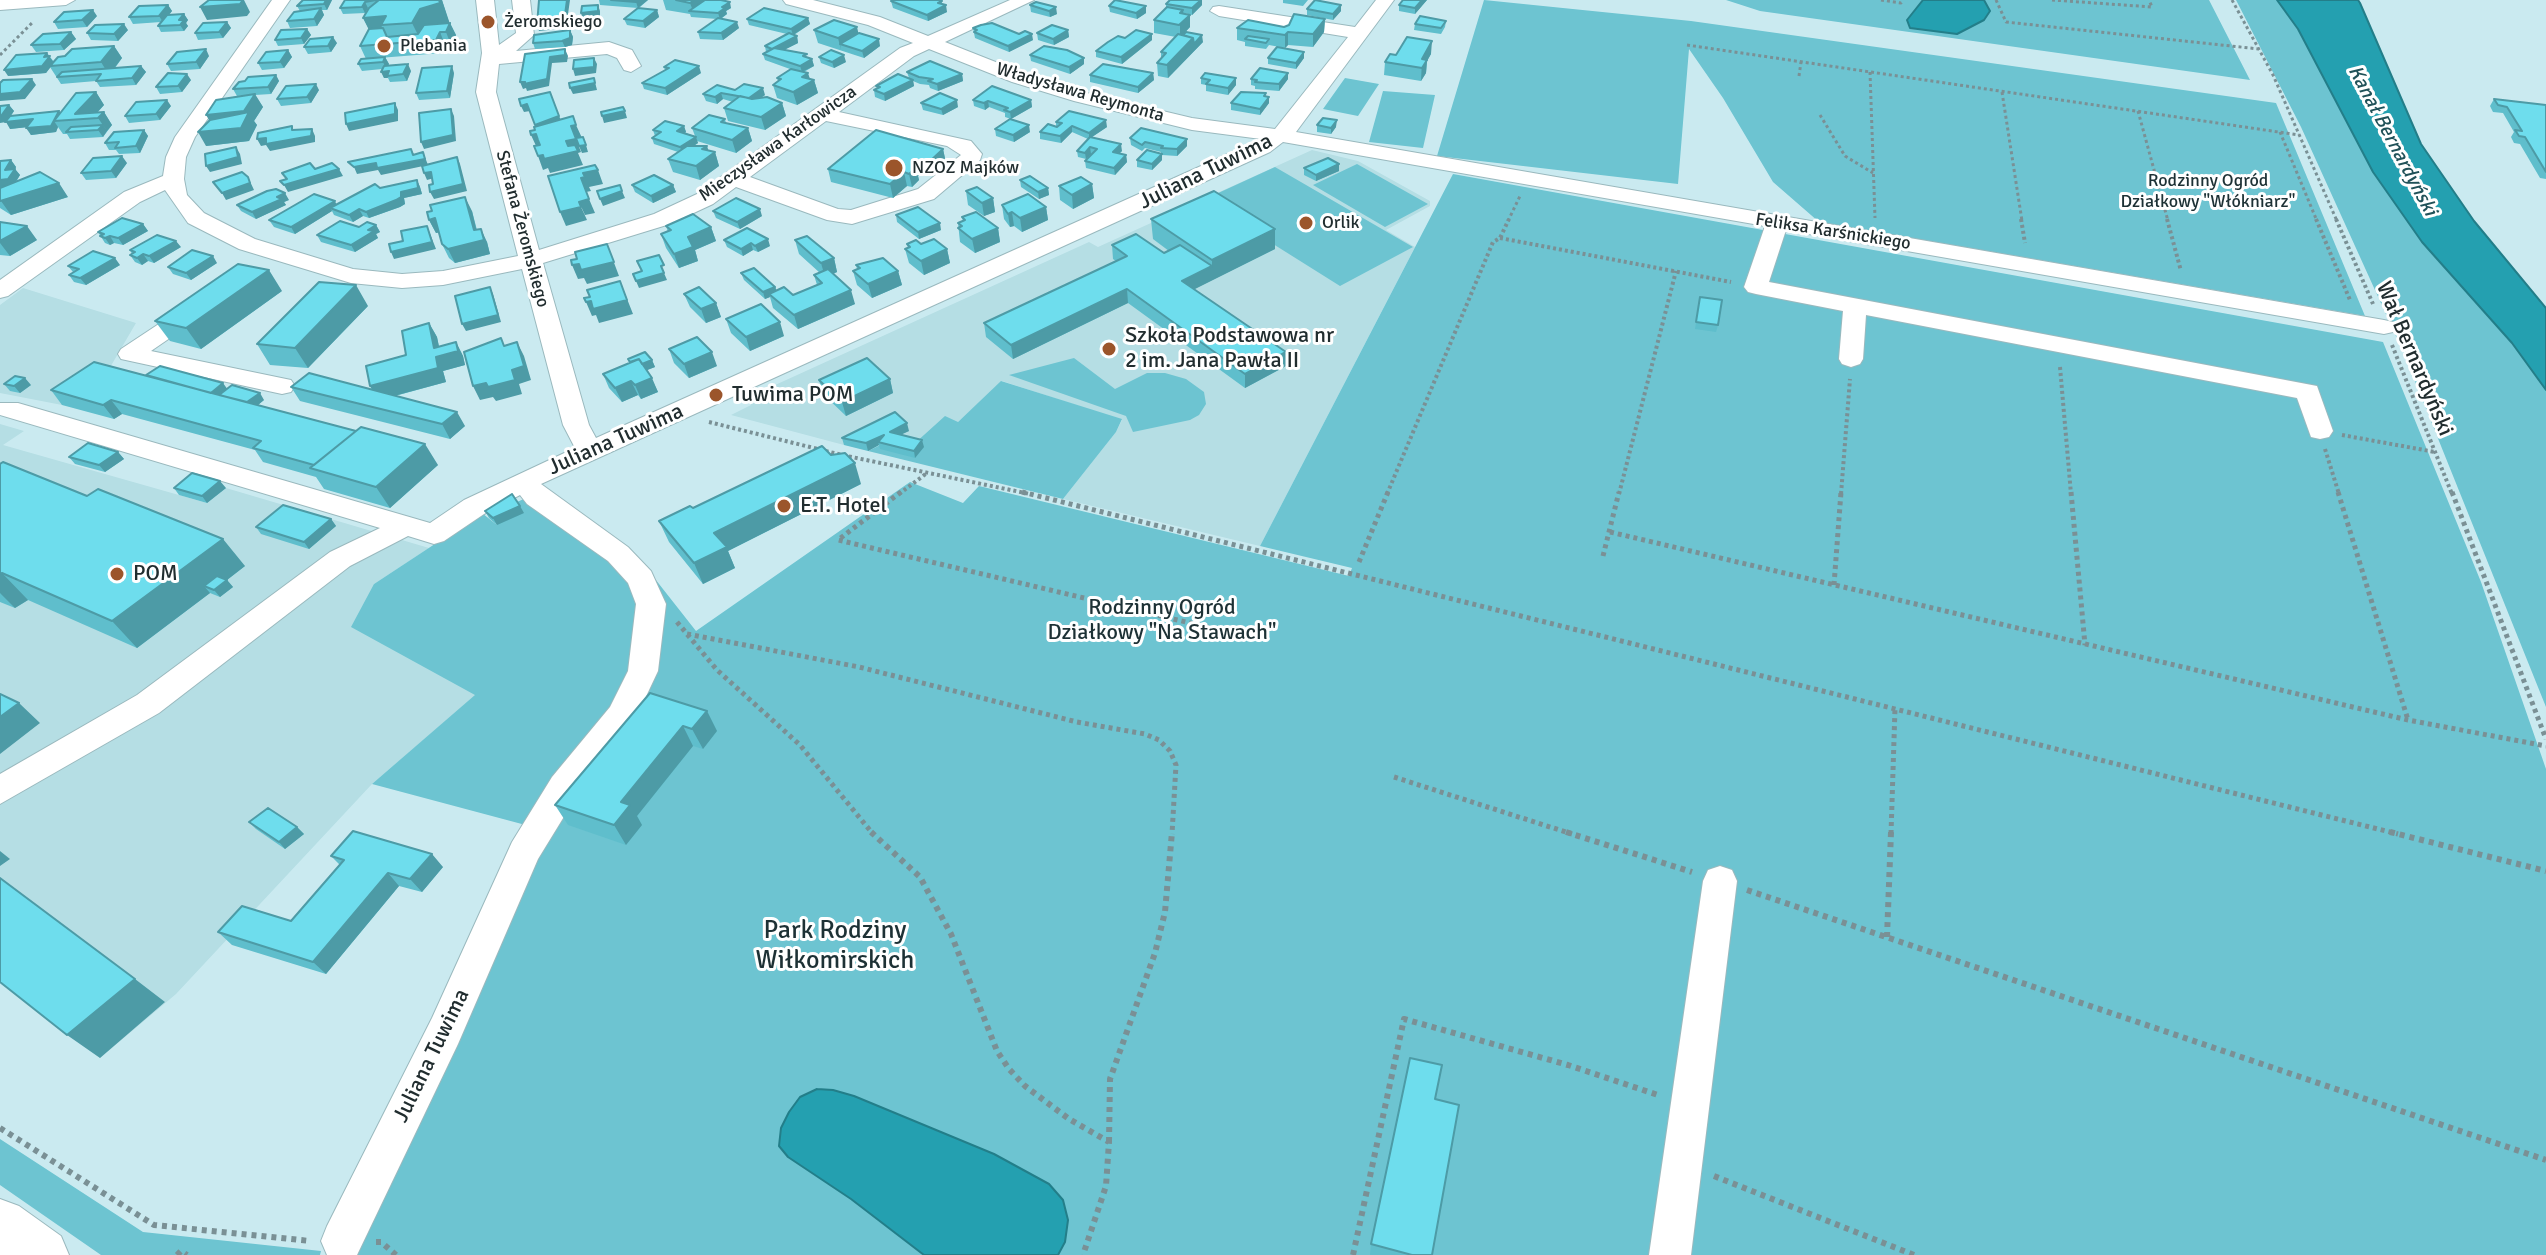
<!DOCTYPE html>
<meta charset="utf-8">
<style>
body{margin:0}
canvas{display:block;background:#caeaf0}
</style>
<canvas width="2546" height="1255"></canvas>
<script>
const context = document.querySelector('canvas').getContext('2d');
context.lineJoin = 'round';
function paint(path, color) { context.fillStyle = color; context.fill(path, 'evenodd'); }
const toPath = rows => new Path2D(rows.map(r => 'M' + r).join(''));
function trace(path, color, width, dash) { context.strokeStyle = color; context.lineWidth = width; context.lineCap = dash ? 'butt' : 'round'; context.setLineDash(dash || []); context.stroke(path); }
function label(font, color, halo, rows, align = 'center') {
  context.font = font + ' Signika,sans-serif'; context.lineWidth = 6; context.setLineDash([]); context.textBaseline = 'middle'; context.strokeStyle = halo; context.fillStyle = color; for (const [text, x, y, turn = 0] of rows) {
    context.save(); context.translate(x, y); context.rotate((+turn || 0) * Math.PI / 180); context.textAlign = isNaN(turn) ? turn : align; if (halo) context.strokeText(text, 0, 0); context.fillText(text, 0, 0); context.restore();
  }
}
paint(toPath([
 [1312,150,1358,161,1430,201,1430,206,1386,230,1415,247,1260,546,1063,499,1116,432,1122,420,1002,381,958,422,914,444,844,445,731,415,751,405,751,396,1089,242,1098,247],
 [23,288,136,323,105,376,62,405,0,393,0,305],
 [0,424,24,431,3,445,207,503,226,488,429,548,374,584,476,695,372,784,176,994,100,1058,0,979]
]), '#b5dee4');
paint(toPath([
 [1484,0,1691,21,2276,103,2365,316,1819,222,1773,182,1723,98,1689,49,1678,184,1437,156],
 [1726,0,2209,0,2250,80,1760,11],
 [2236,0,2277,0,2298,29,2373,172,2422,242,2512,343,2546,390,2546,707,2404,354,2301,127],
 [1345,78,1379,84,1358,116,1323,109],
 [1383,91,1435,95,1423,148,1369,142],
 [1357,164,1428,204,1385,227,1313,185],
 [1275,167,1413,247,1340,286,1203,200],
 [1453,174,2383,342,2481,582,2546,769,2546,1255,352,1255,548,831,372,784,475,695,351,627,374,584,482,513,497,525,517,502,544,490,637,556,696,631,910,482,963,503,979,486,1349,576,1352,568,1260,546],
 [1074,358,1115,389,1147,373,1165,373,1186,379,1204,392,1206,404,1199,415,1190,420,1133,432,1126,416,1009,375],
 [1001,381,1122,419,1116,432,1063,499,868,451,892,439,914,444,945,416,958,422],
 [0,1139,143,1232,321,1251,320,1255,101,1255,0,1185]
]), '#6dc4d1');
const water = toPath([
 [1923,0,1984,0,1990,11,1984,20,1957,34,1910,28,1907,20,1923,0],
 [2277,0,2358,0,2360,3,2421,144,2474,221,2546,308,2546,390,2512,343,2422,242,2373,172,2298,29,2277,0],
 [817,1089,833,1090,854,1096,994,1154,1049,1184,1063,1200,1068,1220,1065,1242,1058,1255,924,1255,851,1199,788,1157,779,1146,781,1128,789,1112,800,1097,817,1089]
]);
paint(water, '#24a0b0');
trace(water, '#237e89', 2);
const minor = toPath([
 [0,0,75,0,66,5,0,10,0,0],
 [272,0,290,0,195,137,186,157,184,179,187,195,204,213,255,239,353,269,402,274,443,271,518,256,476,92,482,53,476,0,494,0,499,45,516,33,512,0,530,0,534,35,516,51,609,42,632,50,641,66,631,72,624,70,617,58,607,54,499,64,496,92,539,250,654,214,697,194,900,48,913,43,868,25,786,4,783,0,813,0,880,17,928,36,1010,0,1034,0,945,42,1026,74,1087,93,1192,118,1275,129,1348,37,1219,16,1210,11,1213,7,1219,6,1355,27,1376,0,1394,0,1296,132,2384,320,2393,322,2396,327,2393,332,2384,334,1786,230,1769,282,2317,386,2333,431,2329,437,2320,439,2311,437,2297,398,1866,315,1863,359,1860,364,1851,367,1842,364,1839,359,1843,311,1756,294,1748,292,1744,287,1765,226,1283,142,1270,152,541,484,628,547,651,571,666,604,658,671,633,724,576,797,538,859,458,1044,357,1255,327,1255,321,1241,327,1226,432,1018,512,842,552,777,610,707,628,671,636,604,628,583,608,561,527,504,520,495,484,514,444,541,434,544,408,536,350,566,159,713,0,804,0,774,137,695,330,552,380,528,0,415,0,403,18,403,430,523,464,500,575,448,563,425,522,269,443,285,402,288,351,283,239,249,188,223,165,190,140,202,8,296,0,298,0,280,124,192,163,176,166,157,175,137,272,0],
 [929,49,1012,82,1074,101,1192,130,1261,139,596,438,589,425,543,263,670,224,713,204,736,187,827,220,852,224,934,199,980,160,982,154,971,141,839,112,914,56,929,49],
 [826,121,947,146,961,155,918,189,851,210,838,209,750,177,826,121],
 [197,302,205,304,209,309,205,314,151,351,291,380,295,386,291,392,282,394,121,359,118,354,121,349,189,304,197,302],
 [1720,866,1732,870,1737,881,1691,1255,1649,1255,1703,881,1708,870,1720,866]
]);
const major = toPath([
 [0,1199,19,1206,61,1236,69,1255,0,1255,0,1199]
]);
trace(minor, '#9ab9be', 2);
trace(major, '#9ab9be', 2);
trace(toPath([
 [1881,0,1901,3,1903,0],
 [1996,0,2006,22,2259,49],
 [2052,0,2152,7,2149,0],
 [2232,0,2273,75,2337,221],
 [1687,45,2299,135],
 [0,55,33,22],
 [1870,72,1875,218],
 [1799,76,1801,62],
 [2002,92,2022,221],
 [2138,111,2168,221],
 [1820,115,1845,156,1873,173],
 [2280,132,2317,221],
 [1508,221,1520,196]
]), '#7a9095', 3, [3, 3]);
trace(toPath([
 [2021,219,2025,243],
 [2167,219,2181,271],
 [2316,219,2350,300],
 [2336,219,2373,304],
 [1500,238,1731,282],
 [2392,345,2452,494],
 [2060,367,2071,494],
 [709,422,842,455,1030,494],
 [2342,435,2435,452],
 [2325,449,2339,494],
 [899,494,927,473],
 [1387,494,1493,242,1500,238,1509,219],
 [1619,494,1676,271],
 [1841,494,1850,379]
]), '#7a9095', 4, [3, 3]);
trace(toPath([
 [901,492,838,540,1258,639],
 [1022,492,2398,834],
 [2071,492,2085,645],
 [2338,492,2408,720],
 [2452,492,2546,739],
 [1610,532,2408,720,2546,746],
 [1603,556,1619,492],
 [1359,562,1388,492],
 [1834,585,1841,492],
 [677,622,717,670,800,745,873,834],
 [687,634,859,667,1077,722,1145,734,1159,740,1170,751,1176,765,1172,834],
 [1394,777,1572,834],
 [1891,834,1895,708]
]), '#7a9095', 5, [4, 4]);
trace(toPath([
 [871,832,920,877,951,934,997,1051,1009,1069,1025,1086,1069,1119,1109,1142,1106,1186,1083,1255],
 [1566,832,1692,872],
 [2390,832,2546,871],
 [1747,890,2546,1160],
 [1887,937,1891,832],
 [0,1128,154,1225,310,1241],
 [1109,1142,1110,1079,1155,953,1165,912,1172,832],
 [1714,1176,1914,1255],
 [376,1242,381,1242,396,1255],
 [177,1255,181,1251,187,1255],
 [1353,1255,1404,1019,1568,1065,1658,1095]
]), '#7a9095', 6, [5, 5]);
paint(minor, '#fff');
paint(major, '#fff');
paint(toPath([
 [303,0,332,0,327,10,322,10,324,15,317,26,290,28,287,21,300,11,297,6],
 [345,0,442,0,449,23,450,23,456,35,451,45,445,45,442,53,366,59,360,46,369,29,363,18,365,13,343,14,340,8],
 [599,0,648,0,639,8,657,10,659,17,645,28,627,25,624,19,638,8,600,5],
 [663,0,721,0,731,8,726,11,727,14,721,19,739,28,723,40,700,39,698,32,717,19,691,17,690,14,666,10],
 [1283,0,1308,0,1303,6,1283,3],
 [1403,0,1427,0,1415,14,1399,11,1399,5],
 [891,1,942,1,942,4,947,12,928,21,893,8],
 [1036,2,1057,14,1050,17,1031,12,1030,5],
 [1166,4,1202,5,1192,15,1184,13,1190,27,1182,35,1203,42,1168,78,1158,76,1157,63,1161,59,1161,52,1176,37,1154,33,1154,20,1166,8],
 [168,5,172,11,169,15,184,14,188,20,186,23,188,26,184,31,161,32,158,26,161,22,133,24,129,17],
 [1341,5,1341,11,1333,20,1307,15,1307,9],
 [1109,6,1146,6,1146,13,1137,19,1110,12],
 [97,16,87,27,58,29,54,22],
 [808,18,810,24,794,35,797,36,798,43,784,50,812,59,814,66,804,72,810,79,814,80,818,93,797,105,777,98,773,85,778,81,777,78,790,69,765,60,763,54,766,52,765,46,787,34,749,25,747,19],
 [1325,19,1324,32,1313,47,1288,45,1285,48,1269,45,1266,49,1245,46,1245,42,1237,40,1237,28,1284,27],
 [1446,21,1445,27,1441,34,1414,30,1415,24],
 [227,22,231,28,223,38,198,40,195,33],
 [973,28,1033,40,1009,52,975,38],
 [307,29,311,35,304,44,278,46,275,40],
 [128,30,118,41,91,40,87,33],
 [570,30,573,37,572,45,565,47,535,49,533,43],
 [814,30,859,33,880,46,864,58,818,43],
 [1068,30,1069,37,1054,45,1038,40,1037,33],
 [71,32,76,39,64,50,36,52,31,45],
 [1152,34,1152,40,1122,64,1096,57,1096,51,1125,38],
 [337,43,331,52,308,54,304,47],
 [114,46,122,58,115,68,141,66,146,72,136,85,100,87,96,81,61,84,50,67,46,73,8,76,47,53,54,62,65,56],
 [288,50,292,57,284,68,262,70,258,63],
 [1431,54,1427,61,1426,73,1421,81,1384,75,1385,62,1396,55],
 [1030,55,1084,64,1070,74,1031,61],
 [209,56,200,69,171,71,167,64],
 [385,57,389,64,388,66,411,71,407,81,390,82,388,78,384,78,382,69,362,71,358,64],
 [819,57,846,62,834,68,821,63],
 [1268,58,1304,58,1296,69,1268,64],
 [664,67,701,73,667,95,644,89,642,83,665,70],
 [907,72,962,74,963,81,938,91,930,88,929,85,920,84,913,81,914,86,885,101,875,97,874,90,877,88,876,86,909,78],
 [454,73,450,98,419,100,416,93],
 [1153,73,1154,80,1138,93,1090,82,1090,75],
 [276,75,279,81,271,94,255,95,263,107,254,121,257,125,249,141,206,146,251,95,237,96,233,89,245,81],
 [1201,78,1236,85,1228,95,1206,91,1206,85,1201,84],
 [1251,79,1288,79,1279,91,1255,89,1255,86,1251,85],
 [191,80,182,92,160,94,156,87],
 [319,90,311,103,281,106,277,99],
 [735,90,765,95,760,98,782,103,786,116,765,130,728,121,724,108,733,102,723,99,717,104,706,101,703,94],
 [96,92,104,105,98,112,104,112,112,125,103,137,70,139,67,134,63,134,58,127,56,132,31,135,27,127,10,129,9,105,14,111,11,116,59,111,60,113],
 [1266,93,1266,96,1269,97,1269,103,1260,115,1231,110,1231,103],
 [2494,99,2546,105,2546,179,2540,178,2520,144,2514,143,2511,137,2514,132,2503,113,2493,112,2490,106],
 [973,100,1031,100,1032,107,1011,119,1005,117,1005,113,989,107,985,110,974,106],
 [921,103,958,107,943,115,923,110],
 [171,106,160,120,129,123,125,116],
 [725,119,726,123,748,128,752,141,736,153,697,141,698,143,694,146,707,146,708,151,715,152,719,166,700,180,673,172,668,159,678,152,654,144,652,138,655,136,653,130,684,126,686,132,685,133,695,136,692,128],
 [1056,122,1107,127,1092,137,1122,151,1119,154,1126,155,1127,162,1115,175,1086,168,1085,161,1091,154,1086,159,1078,157,1077,151,1088,139,1072,132,1061,143,1040,139,1040,132,1056,126],
 [1317,125,1336,127,1331,134,1317,132],
 [995,129,1030,132,1014,142,996,136],
 [144,130,148,136,140,153,119,154,116,150,109,150,105,143],
 [1130,138,1187,139,1187,146,1177,156,1162,155,1162,160,1152,170,1137,167,1137,160,1161,153,1161,152,1145,148,1142,151,1131,145],
 [943,149,946,163,930,176,921,174,918,176,919,180,912,187,907,186,893,198,831,182,828,169],
 [11,160,16,167,15,169,20,175,16,182,68,197,11,215,0,208,0,188,4,187,0,187,0,161],
 [127,163,116,178,86,180,81,173],
 [1339,164,1339,171,1316,181,1304,175,1304,168],
 [417,180,420,187,422,194,404,198,405,204,400,207,369,218,363,216,353,222,334,215,332,211,295,234,274,227,269,220,337,204,380,188],
 [1020,180,1048,188,1049,195,1039,199,1021,187],
 [1092,184,1094,198,1073,209,1060,200,1059,186],
 [632,185,673,185,676,192,653,203,635,192],
 [966,191,993,198,995,212,984,216,968,205],
 [289,200,284,202,286,205,256,219,241,211,237,205],
 [1002,205,1046,207,1048,220,1022,232,1014,226,1010,227,1004,219],
 [472,211,477,230,487,242,490,254,455,263,449,258,442,244,439,232,436,233,429,220],
 [713,211,762,216,740,229,716,218],
 [896,215,941,230,919,239,897,222],
 [962,217,998,228,1000,242,975,253,960,242,958,223,963,221],
 [1151,219,1275,229,1275,249,1194,289,1286,352,1286,366,1245,388,1128,303,1013,359,986,337,984,323,1116,261,1113,259,1112,245,1164,253,1169,251,1153,239],
 [0,222,37,240,10,256,0,255],
 [143,224,148,231,123,245,114,243,110,245,105,243,98,232],
 [376,225,380,232,376,234,378,238,355,252,321,242,317,235],
 [666,226,711,227,716,241,695,250,698,261,679,268,666,248,661,234,668,232],
 [724,240,770,246,758,252,753,250,743,256,727,247],
 [795,240,834,258,837,272,833,274,855,304,798,329,773,308,770,297,765,299,744,280,741,273,775,287,777,291,793,295,817,285,814,275,820,273,799,254],
 [907,244,921,244,947,249,950,263,924,275,909,263,905,249,908,248],
 [181,247,154,263,148,261,142,265,135,262,130,255,132,254,130,250],
 [217,263,191,280,173,274,168,267],
 [120,265,86,285,74,282,69,275,73,272,68,266],
 [856,265,898,271,902,285,872,298,857,285,853,271,857,269],
 [282,291,201,349,170,341,155,321],
 [684,294,716,303,721,317,706,323,690,307],
 [1700,297,1718,325,1716,332,1695,329],
 [368,306,308,368,270,365,257,344],
 [726,319,784,336,750,351,731,333],
 [429,323,437,337,439,347,456,342,463,356,465,365,443,371,446,382,395,396,465,426,450,439,300,401,291,387,372,390,370,386,406,355],
 [669,349,717,366,689,378,674,363],
 [628,359,652,360,655,367,647,370,658,392,641,399,638,395,622,402,609,388,603,374,629,363],
 [146,375,227,389,264,400,258,405,438,465,390,508,324,489,316,477,263,462,255,450,122,414,114,419,62,405,51,390],
 [890,379,893,393,846,416,823,394,819,380],
 [4,384,31,385,20,393,10,391],
 [909,431,901,434,924,447,915,458,880,449,879,445,868,451,844,445,842,438],
 [118,452,124,459,105,472,75,464,69,457],
 [0,464,245,566,227,580,233,587,220,597,210,593,137,648,28,600,15,608,0,602],
 [861,484,728,551,735,568,703,584,669,542,659,521,693,508],
 [174,488,226,488,207,503,179,495],
 [485,511,524,513,497,525,489,518],
 [331,519,336,526,309,549,261,534,256,527],
 [707,711,717,731,703,749,693,746,637,816,642,825,626,845,568,825,555,805],
 [249,822,297,827,304,834,285,849,256,829],
 [331,856,443,867,422,892,399,886,326,974,232,945,218,932,291,921,340,865],
 [1435,1099,1432,1255,1370,1255,1371,1244]
]), '#5fbecc');
paint(toPath([
 [235,0,244,0,250,12,247,16,207,20,200,7],
 [326,0,332,0,327,10,324,4],
 [439,0,442,0,450,24,450,23,456,35,451,45,446,32,448,28,421,41,412,23,420,9],
 [567,0,570,0,566,28,539,31,537,25],
 [639,0,648,0,638,8,636,2],
 [694,0,709,0,693,11,690,3],
 [1201,0,1202,0,1202,5,1192,15,1192,8],
 [1422,0,1427,0,1415,14,1415,8],
 [365,2,368,8,365,13,362,7],
 [730,2,731,8,726,11,727,14,720,19,718,13,722,7],
 [168,5,172,11,163,22,159,16],
 [598,5,600,11,600,18,583,20,581,13],
 [946,5,947,12,928,21,927,15],
 [1341,5,1341,11,1333,20,1333,14],
 [1146,6,1146,13,1137,19,1136,13],
 [1056,7,1057,14,1050,17,1049,11],
 [321,8,324,15,317,26,314,19],
 [93,10,97,16,87,27,82,20],
 [657,10,659,17,645,28,643,21],
 [1183,10,1184,20,1190,15,1190,27,1180,38,1180,13],
 [184,14,188,20,186,23,188,26,184,31,180,25,179,20],
 [386,16,381,25,390,44,375,42,363,18],
 [808,18,810,24,793,35,791,29],
 [1325,19,1324,32,1313,47,1313,34],
 [227,22,231,28,223,38,219,32],
 [737,22,739,28,723,40,721,33],
 [124,24,128,30,118,41,114,34],
 [857,27,860,40,840,44,841,50,838,38],
 [307,29,311,35,304,44,301,38],
 [570,30,573,37,572,45,565,47,562,41],
 [1068,30,1069,37,1054,45,1053,39],
 [71,32,76,39,64,50,60,44],
 [440,32,445,45,442,53,436,40],
 [1288,32,1288,45,1285,48,1285,35],
 [1032,34,1033,40,1009,52,1008,46],
 [1152,34,1152,40,1122,64,1121,57],
 [1202,35,1203,42,1168,78,1167,65,1193,38],
 [797,36,798,43,774,55,772,49],
 [333,37,337,43,331,52,328,46],
 [879,39,880,46,864,58,862,51],
 [1432,41,1431,54,1427,61,1426,73,1421,81,1422,59],
 [114,46,122,58,109,75,101,62],
 [206,49,209,56,200,69,196,62],
 [565,49,568,56,567,62,552,63,549,86,527,91,526,88,523,89,520,82,550,57],
 [288,50,292,57,284,68,280,62],
 [1304,52,1304,58,1296,69,1296,63],
 [47,53,54,63,46,73,8,76,4,70,44,57],
 [844,55,846,62,834,68,832,62],
 [385,57,389,64,386,69,383,62],
 [594,58,597,64,596,73,575,76,573,69],
 [1084,58,1084,64,1070,74,1069,67],
 [812,59,814,66,802,72,800,66],
 [408,64,411,71,407,81,403,74],
 [141,66,146,72,136,85,132,78],
 [452,66,454,73,450,98,447,91],
 [699,66,701,73,667,95,665,88],
 [389,71,387,76,388,78,384,78,381,72],
 [808,73,811,82,814,80,818,93,797,105,793,92,802,77],
 [1153,73,1154,80,1138,93,1138,87],
 [1288,73,1288,79,1279,91,1279,84],
 [187,74,191,80,182,92,178,86],
 [962,74,963,81,938,91,937,84],
 [276,75,279,81,271,94,268,87],
 [594,78,597,90,573,94,570,88],
 [1236,78,1236,85,1228,95,1228,88],
 [32,79,36,85,25,99,0,101,0,94],
 [913,80,914,86,885,101,884,94],
 [316,84,319,90,311,103,307,97],
 [763,88,765,95,749,106,747,99],
 [96,92,104,105,92,118,75,114],
 [721,93,723,99,717,104,715,97],
 [255,94,263,107,254,121,257,125,249,141,206,146,198,132,214,128,206,115],
 [1269,97,1269,103,1260,115,1260,109],
 [167,100,171,106,160,120,156,114],
 [957,100,958,107,943,115,941,109],
 [1031,100,1032,107,1011,119,1010,112],
 [988,101,989,107,985,110,984,103],
 [395,103,398,110,398,121,349,131,346,124],
 [782,103,786,116,765,130,761,117],
 [527,104,530,111,524,112,521,106],
 [9,105,14,111,6,122,33,119,38,126,10,129,6,122,0,123,0,116],
 [451,109,454,116,456,141,424,149,421,142],
 [59,111,64,118,54,121,58,127,56,132,31,135,26,128],
 [625,111,627,118,604,123,602,116],
 [104,112,112,125,107,131,98,118],
 [559,116,562,122,538,132,535,125],
 [1106,120,1107,127,1089,139,1089,133],
 [1337,120,1336,127,1331,134,1331,128],
 [103,125,107,131,103,137,98,130],
 [576,125,582,138,576,139,571,126],
 [1029,125,1030,132,1014,142,1013,135],
 [684,126,686,132,679,137,677,131],
 [1072,126,1072,132,1061,143,1060,136],
 [748,128,752,141,736,153,732,140],
 [312,129,315,136,315,142,270,151,266,145,261,146,257,139],
 [144,130,148,136,140,153,136,146],
 [536,134,542,147,537,148,531,135],
 [696,137,698,143,682,153,680,147],
 [576,139,581,152,578,153,583,165,550,173,548,168,543,170,538,156,566,141],
 [1187,139,1187,146,1177,156,1177,149],
 [1121,144,1122,151,1113,159,1113,152],
 [586,145,588,152,582,153,579,146],
 [707,146,710,156,715,152,719,166,700,180,696,166,702,149],
 [236,147,240,154,242,164,210,172,206,166],
 [1090,147,1091,154,1086,159,1085,153],
 [411,149,415,156,423,152,428,165,381,175,378,170,357,174,354,167,413,155],
 [943,149,946,163,930,176,928,163],
 [1162,154,1162,160,1152,170,1152,164],
 [1126,155,1127,162,1115,175,1114,168],
 [122,156,127,163,116,178,111,171],
 [457,157,460,164,467,191,434,199,430,192],
 [11,160,16,167,15,169,20,175,13,186,0,187,0,180],
 [918,160,921,174,918,176,919,180,912,187,909,174,912,166],
 [1339,164,1339,171,1316,181,1316,175],
 [339,169,343,176,288,192,284,185],
 [598,170,603,184,589,187,591,191,586,192,581,178,583,173],
 [431,172,434,178,427,180,424,173],
 [904,172,907,186,893,198,890,184],
 [248,177,254,190,226,200,222,193],
 [417,180,420,187,422,194,404,198,405,204,400,207,369,218,366,212,401,192],
 [59,183,68,197,11,215,1,201],
 [1092,184,1094,198,1073,209,1072,195],
 [673,185,676,192,653,203,651,196],
 [1048,188,1049,195,1039,199,1038,192],
 [622,191,625,198,603,206,600,199],
 [285,193,289,200,284,202,286,205,256,219,252,212],
 [465,197,472,211,479,241,481,229,487,242,490,254,455,263,448,249,474,230],
 [993,198,995,212,984,216,982,203],
 [589,199,595,213,585,215,579,202],
 [335,201,338,208,330,208,332,211,295,234,291,227],
 [581,207,587,220,566,226,560,212],
 [1046,207,1048,220,1022,232,1020,218],
 [359,209,363,216,353,222,349,215],
 [760,209,762,216,740,229,737,222],
 [1012,212,1014,226,1010,227,1008,214],
 [435,218,442,232,436,233,429,220],
 [940,223,941,230,919,239,918,232],
 [143,224,148,231,123,245,118,238],
 [376,225,380,232,376,234,378,238,355,252,351,245,368,230],
 [27,226,37,240,10,256,0,243,0,241],
 [427,226,436,249,394,259,391,252],
 [711,227,716,241,695,250,698,261,679,268,674,254,688,237],
 [998,228,1000,242,975,253,972,239],
 [1275,229,1275,249,1183,295,1182,281,1212,266,1212,260],
 [110,236,114,243,110,245,105,238],
 [768,239,770,246,758,252,755,246],
 [176,241,181,247,154,263,149,256],
 [751,243,753,250,743,256,741,249],
 [607,244,619,276,587,284,584,278,578,279,572,265,579,264],
 [947,249,950,263,924,275,921,261],
 [143,254,148,261,142,265,137,258],
 [213,256,217,263,191,280,186,273],
 [115,258,120,265,86,285,80,278],
 [834,258,837,272,825,277,821,263],
 [269,270,282,291,201,349,186,328],
 [898,271,902,285,872,298,868,284],
 [664,273,667,280,639,288,636,281],
 [620,281,633,314,599,323,596,315,592,316,586,302],
 [356,285,368,306,308,368,295,348],
 [490,287,493,294,501,322,466,331,462,324],
 [775,287,778,294,769,294,770,297,765,299,763,292],
 [1127,289,1128,303,1013,359,1011,345],
 [851,290,855,304,798,329,794,315],
 [716,303,721,317,706,323,701,309],
 [780,322,784,336,750,351,746,337],
 [429,323,437,337,441,356,456,342,463,356,465,365,443,371,446,382,379,400,370,386,434,348],
 [517,342,524,356,531,380,519,384,522,394,496,401,493,397,480,400,473,386,486,383,512,370],
 [712,352,717,366,689,378,684,364],
 [1286,352,1286,366,1245,388,1245,374],
 [652,360,655,367,637,374,634,367],
 [25,378,31,385,20,393,14,386],
 [652,378,658,392,641,399,635,385],
 [890,379,893,393,846,416,842,402],
 [631,381,638,395,622,402,615,388],
 [223,383,228,390,216,400,205,397],
 [260,393,264,400,247,414,242,406],
 [111,400,122,414,114,419,103,405],
 [457,412,465,426,450,439,442,424],
 [907,423,909,431,892,439,890,432],
 [884,435,878,442,879,445,868,451,866,443],
 [922,440,924,447,915,458,914,451],
 [425,444,438,465,390,508,376,487],
 [118,452,124,459,105,472,99,465],
 [855,463,861,484,728,551,735,568,703,584,694,563,714,533],
 [220,481,226,488,207,503,202,496],
 [520,506,524,513,497,525,493,518],
 [331,519,336,526,309,549,304,542],
 [223,539,245,566,214,590,204,586,210,593,137,648,112,621],
 [2,573,28,600,15,608,0,593,0,574],
 [227,580,233,587,220,597,214,590],
 [19,703,40,723,0,754,0,717],
 [707,711,717,731,703,749,692,729],
 [683,726,693,746,637,816,642,825,626,845,614,825,621,802],
 [297,827,304,834,285,849,279,842],
 [0,851,10,859,0,866],
 [432,854,443,867,422,892,410,879],
 [388,873,399,886,326,974,313,962],
 [135,979,165,1002,100,1058,67,1035]
]), '#4d9ba6');
const building = toPath([
 [209,0,243,0,240,4,200,7,209,0],
 [303,0,326,0,324,4,297,6,303,0],
 [345,0,376,0,365,2,362,7,340,8,345,0],
 [379,0,439,0,440,3,420,9,412,23,381,25,386,16,363,18,369,8,379,0],
 [539,0,567,0,564,22,537,25,539,0],
 [611,0,639,0,636,2,611,0],
 [676,0,694,0,690,3,676,0],
 [705,0,721,0,730,2,722,7,725,8,718,13,689,11,705,0],
 [894,0,939,0,942,1,938,3,946,5,927,15,891,1,894,0],
 [1115,0,1146,6,1136,13,1109,6,1115,0],
 [1170,0,1201,0,1192,8,1166,4,1170,0],
 [1315,0,1341,5,1333,14,1307,9,1315,0],
 [1403,0,1422,0,1415,8,1399,5,1403,0],
 [1036,2,1056,7,1049,11,1030,5,1036,2],
 [168,5,159,16,129,17,139,6,168,5],
 [598,5,598,11,581,13,582,6,598,5],
 [1167,7,1183,10,1180,13,1190,15,1179,25,1154,20,1167,7],
 [321,8,314,19,287,21,294,12,321,8],
 [638,8,657,10,643,21,624,19,638,8],
 [764,8,808,18,791,29,747,19,764,8],
 [93,10,82,20,54,22,64,12,93,10],
 [184,14,179,20,184,20,180,25,158,26,167,15,184,14],
 [1294,14,1325,19,1313,34,1288,32,1285,35,1237,28,1248,20,1284,27,1289,25,1294,14],
 [1420,16,1446,21,1441,28,1415,24,1420,16],
 [718,18,737,22,721,33,698,32,718,18],
 [834,20,857,27,838,38,814,30,834,20],
 [227,22,219,32,195,33,203,23,227,22],
 [450,23,446,32,440,32,436,40,360,46,369,29,383,28,387,37,418,34,424,25,450,23],
 [992,23,1019,34,1025,31,1032,34,1008,46,974,32,977,30,973,28,981,25,992,23],
 [124,24,114,34,87,33,95,25,124,24],
 [1052,25,1068,30,1053,39,1037,33,1052,25],
 [307,29,301,38,275,40,281,30,307,29],
 [570,30,570,38,562,41,533,43,534,35,570,30],
 [1136,30,1152,34,1121,57,1096,51,1108,42,1118,36,1125,38,1136,30],
 [71,32,60,44,31,45,43,34,71,32],
 [1186,32,1202,35,1194,44,1193,38,1183,35,1186,32],
 [789,33,797,36,772,49,765,46,789,33],
 [859,33,879,39,862,51,840,44,859,33],
 [1178,34,1193,38,1167,65,1157,63,1166,53,1161,52,1178,34],
 [1248,36,1269,39,1266,43,1245,39,1248,36],
 [333,37,328,46,304,47,310,39,333,37],
 [1407,37,1432,41,1422,59,1427,60,1422,68,1385,62,1390,54,1396,55,1407,37],
 [114,46,101,62,50,66,58,57,65,56,72,49,114,46],
 [1044,46,1067,50,1084,58,1069,67,1030,55,1044,46],
 [1277,47,1304,52,1296,63,1268,58,1277,47],
 [774,48,807,54,803,56,812,59,800,66,763,54,774,48],
 [206,49,196,62,167,64,177,52,206,49],
 [565,49,565,55,550,57,547,79,524,84,525,82,520,82,525,54,565,49],
 [288,50,280,62,258,63,266,52,288,50],
 [831,50,844,55,832,62,819,57,831,50],
 [47,53,44,57,50,56,42,66,4,70,16,55,47,53],
 [385,57,383,62,358,64,361,59,385,57],
 [594,58,594,67,573,69,574,60,594,58],
 [675,60,699,66,665,88,642,83,669,68,664,67,675,60],
 [930,61,962,74,937,84,928,81,933,79,919,77,907,72,930,61],
 [408,64,403,74,387,76,389,71,381,72,384,66,408,64],
 [1103,64,1153,73,1138,87,1090,75,1103,64],
 [141,66,132,78,96,81,101,74,57,77,62,72,141,66],
 [452,66,447,91,416,93,422,68,452,66],
 [1260,68,1288,73,1279,84,1255,82,1257,80,1251,79,1260,68],
 [791,69,808,73,802,77,814,80,793,92,773,85,781,79,777,78,791,69],
 [168,73,187,74,178,86,156,87,168,73],
 [1205,73,1236,78,1228,88,1206,84,1210,80,1201,78,1205,73],
 [898,74,913,80,884,94,874,90,880,87,876,86,898,74],
 [276,75,268,87,233,89,239,82,245,81,248,77,276,75],
 [594,78,595,83,570,88,569,83,594,78],
 [32,79,20,92,0,94,0,83,3,80,32,79],
 [316,84,307,97,277,99,286,86,316,84],
 [744,84,763,88,749,98,721,93,715,97,703,94,717,85,735,90,744,84],
 [992,86,1031,100,1010,112,1004,110,1008,108,988,101,984,103,973,100,992,86],
 [96,92,75,114,104,112,98,118,54,121,76,93,96,92],
 [550,92,559,116,535,125,527,104,521,106,519,99,550,92],
 [1241,92,1266,93,1264,96,1269,97,1260,109,1231,103,1241,92],
 [940,93,957,100,941,109,921,103,940,93],
 [255,94,244,111,206,115,216,100,255,94],
 [740,96,752,99,767,97,782,103,761,117,724,108,740,96],
 [2494,99,2546,105,2546,172,2525,137,2519,136,2515,130,2522,131,2507,107,2498,105,2494,99],
 [167,100,156,114,125,116,136,102,167,100],
 [395,103,395,114,346,124,345,113,395,103],
 [9,105,1,116,0,116,0,106,9,105],
 [623,107,625,111,602,116,601,112,623,107],
 [451,109,453,135,421,142,419,113,451,109],
 [59,111,51,126,26,128,33,119,5,122,10,116,59,111],
 [1069,111,1106,120,1089,133,1072,126,1060,136,1040,132,1048,124,1057,127,1062,123,1056,122,1069,111],
 [249,112,241,128,198,132,210,120,249,112],
 [709,115,725,119,721,122,748,128,732,140,692,128,709,115],
 [573,116,576,125,571,126,576,139,566,141,568,146,575,145,578,151,544,159,543,155,538,156,534,146,540,145,538,140,536,134,531,135,530,131,535,130,534,127,573,116],
 [1323,118,1337,120,1331,128,1317,125,1323,118],
 [1010,119,1029,125,1013,135,995,129,1010,119],
 [665,121,684,126,677,131,696,137,680,147,652,138,661,132,653,130,665,121],
 [103,125,98,130,66,132,71,127,103,125],
 [292,126,292,130,312,129,311,136,266,144,266,138,257,139,258,133,292,126],
 [1141,128,1187,139,1177,149,1161,148,1163,146,1145,142,1142,145,1130,138,1141,128],
 [144,130,136,146,115,148,119,142,105,143,114,132,144,130],
 [876,130,943,149,928,163,918,160,912,166,917,167,909,174,904,172,890,184,828,169,876,130],
 [583,137,586,145,579,146,576,138,583,137],
 [1090,137,1121,144,1113,152,1126,155,1114,168,1085,161,1097,149,1090,147,1085,153,1077,151,1090,137],
 [687,146,707,146,702,149,715,152,696,166,668,159,687,146],
 [236,147,238,157,206,166,205,154,236,147],
 [411,149,413,155,423,152,425,159,377,168,376,163,354,167,348,162,411,149],
 [1147,150,1162,154,1152,164,1137,160,1147,150],
 [122,156,111,171,81,173,93,158,122,156],
 [457,157,463,184,430,192,429,185,433,184,431,172,424,173,422,166,457,157],
 [1328,158,1339,164,1316,175,1304,168,1328,158],
 [11,160,5,170,15,169,8,179,0,180,0,161,11,160],
 [310,163,315,169,332,163,339,169,284,185,280,181,287,179,282,173,310,163],
 [595,165,598,170,583,173,585,177,581,178,589,199,579,202,581,207,560,212,548,176,595,165],
 [40,172,59,183,0,201,0,188,40,172],
 [242,172,248,177,250,183,222,193,213,182,242,172],
 [654,175,673,185,651,196,632,185,654,175],
 [1030,176,1048,188,1038,192,1020,180,1030,176],
 [1081,177,1092,184,1072,195,1059,186,1081,177],
 [417,180,418,188,401,192,401,197,396,200,366,212,359,209,349,215,330,208,375,184,380,188,417,180],
 [620,185,622,191,600,199,597,191,620,185],
 [977,187,993,198,982,203,966,191,977,187],
 [276,189,285,193,277,197,282,199,252,212,237,205,267,191,276,189],
 [1214,191,1275,229,1212,260,1151,219,1214,191],
 [314,194,335,201,291,227,269,220,314,194],
 [1028,194,1046,207,1020,218,1012,212,1008,214,1002,205,1028,194],
 [465,197,474,230,481,229,484,240,448,249,442,244,435,218,429,220,427,212,432,211,430,205,465,197],
 [736,198,760,209,737,222,713,211,736,198],
 [918,207,940,223,918,232,896,215,918,207],
 [976,212,998,228,972,239,958,228,962,226,958,223,965,220,962,217,976,212],
 [693,214,711,227,688,237,693,247,674,254,661,234,671,230,666,226,693,214],
 [122,218,143,224,118,238,110,236,105,238,100,236,104,234,98,232,122,218],
 [340,221,359,227,367,222,376,225,368,230,374,231,351,245,317,235,340,221],
 [0,222,27,226,0,241,0,222],
 [427,226,432,242,391,252,389,244,403,241,401,231,427,226],
 [747,228,768,239,755,246,751,243,741,249,724,240,747,228],
 [1136,234,1164,253,1180,245,1212,266,1182,281,1286,352,1245,374,1127,289,1011,345,984,323,1127,256,1112,245,1136,234],
 [157,235,176,241,149,256,143,254,137,258,130,255,135,252,130,250,157,235],
 [807,236,834,258,821,263,795,240,807,236],
 [934,239,947,249,921,261,905,249,910,247,907,244,916,240,921,244,934,239],
 [607,244,614,262,581,270,579,264,572,265,571,260,577,259,575,252,607,244],
 [192,250,213,256,186,273,168,267,192,250],
 [93,251,115,258,80,278,69,275,79,269,68,266,93,251],
 [659,255,664,265,661,266,664,273,636,281,633,274,642,271,637,261,659,255],
 [883,258,898,271,868,284,853,271,860,268,856,265,883,258],
 [238,264,269,270,186,328,155,321,238,264],
 [754,268,775,287,763,292,741,273,754,268],
 [828,269,851,290,794,315,769,294,784,287,793,295,822,283,814,275,828,269],
 [620,281,627,300,593,309,591,301,586,302,584,298,590,297,587,290,620,281],
 [319,282,356,285,295,348,257,344,319,282],
 [490,287,498,315,462,324,455,296,490,287],
 [699,287,716,303,701,309,684,294,699,287],
 [1700,297,1722,300,1718,325,1696,322,1700,297],
 [761,304,780,322,746,337,726,319,761,304],
 [429,323,434,348,456,342,458,351,436,357,438,368,370,386,366,366,406,355,402,331,429,323],
 [697,337,712,352,684,364,669,349,697,337],
 [501,338,504,346,517,342,524,366,512,370,515,380,488,387,486,383,473,386,464,352,501,338],
 [645,352,652,360,642,364,639,359,630,362,628,359,645,352],
 [867,358,890,379,842,402,819,380,867,358],
 [639,359,652,378,635,385,631,381,615,388,603,374,639,359],
 [94,362,356,431,314,465,253,448,261,441,111,400,103,405,51,390,94,362],
 [160,366,223,383,211,393,146,375,160,366],
 [309,373,457,412,442,424,291,387,309,373],
 [15,376,25,378,14,386,4,384,15,376],
 [232,385,260,393,247,402,219,395,232,385],
 [895,412,907,423,890,432,922,440,914,451,878,442,884,435,866,443,842,438,895,412],
 [361,427,425,444,376,487,310,468,361,427],
 [88,443,118,452,99,465,69,457,88,443],
 [822,446,831,455,845,453,855,463,714,533,727,547,694,563,659,521,690,506,693,508,822,446],
 [3,462,87,496,98,489,223,539,112,621,2,573,0,574,0,464,3,462],
 [192,473,220,481,202,496,174,488,192,473],
 [512,494,520,506,493,518,485,511,512,494],
 [283,505,331,519,304,542,256,527,283,505],
 [217,576,227,580,214,590,204,586,217,576],
 [650,693,707,711,692,729,683,726,621,802,630,805,614,825,555,805,650,693],
 [0,694,19,703,0,717,0,694],
 [268,808,297,827,279,842,249,822,268,808],
 [353,831,432,854,410,879,388,873,313,962,218,932,242,906,291,921,344,860,331,856,353,831],
 [0,878,135,979,67,1035,0,982,0,878],
 [1410,1058,1442,1065,1435,1099,1459,1105,1432,1255,1412,1255,1371,1244,1410,1058]
]);
paint(building, '#6edded');
trace(building, '#4d9ba6', 2);
for (const [x, y, r, color] of [
 [488,22,8,"#9b552b"],
 [384,46,8,"#9b552b"],
 [894,168,10,"#9b552b"],
 [1306,223,8,"#9b552b"],
 [1109,349,8,"#9b552b"],
 [716,395,8,"#9b552b"],
 [784,506,8,"#9b552b"],
 [117,574,8,"#9b552b"]
]) { const dot = new Path2D(); dot.arc(x, y, r, 0, 2 * Math.PI); context.fillStyle = color; context.fill(dot); trace(dot, '#fff', 3); }
label('18px', '#212d2f', '#fff', [
 ["Żeromskiego",504,22],
 ["Plebania",400,46],
 ["NZOZ Majków",912,168],
 ["Orlik",1322,223]
], 'left');
label('18px', '#212d2f', '#fff', [
 ["Władysława Reymonta",1080,93,16],
 ["Mieczysława Karłowicza",778,144,-35],
 ["Stefana Żeromskiego",522,229,75],
 ["Feliksa Karśnickiego",1833,232,9]
]);
label('18px', '#1d3135', '#fff', [
 ["Rodzinny Ogród",2208,181],
 ["Działkowy \"Włókniarz\"",2208,202]
]);
label('italic 20px', '#215259', '#fff', [
 ["Kanał Bernardyński",2392,141,62]
]);
label('22px', '#212d2f', '#fff', [
 ["Juliana Tuwima",1206,172,-26],
 ["Wał Bernardyński",2414,359,67],
 ["Juliana Tuwima",616,440,-24],
 ["Juliana Tuwima",432,1056,-64]
]);
label('22px', '#212d2f', '#fff', [
 ["Szkoła Podstawowa nr",1125,336],
 ["2 im. Jana Pawła II",1125,361],
 ["Tuwima POM",732,395],
 ["E.T. Hotel",800,506],
 ["POM",133,574]
], 'left');
label('22px', '#1d3135', '#fff', [
 ["Rodzinny Ogród",1162,608],
 ["Działkowy \"Na Stawach\"",1162,633]
]);
label('26px', '#1d3135', '#fff', [
 ["Park Rodziny",835,931],
 ["Wiłkomirskich",835,961]
]);
</script>
